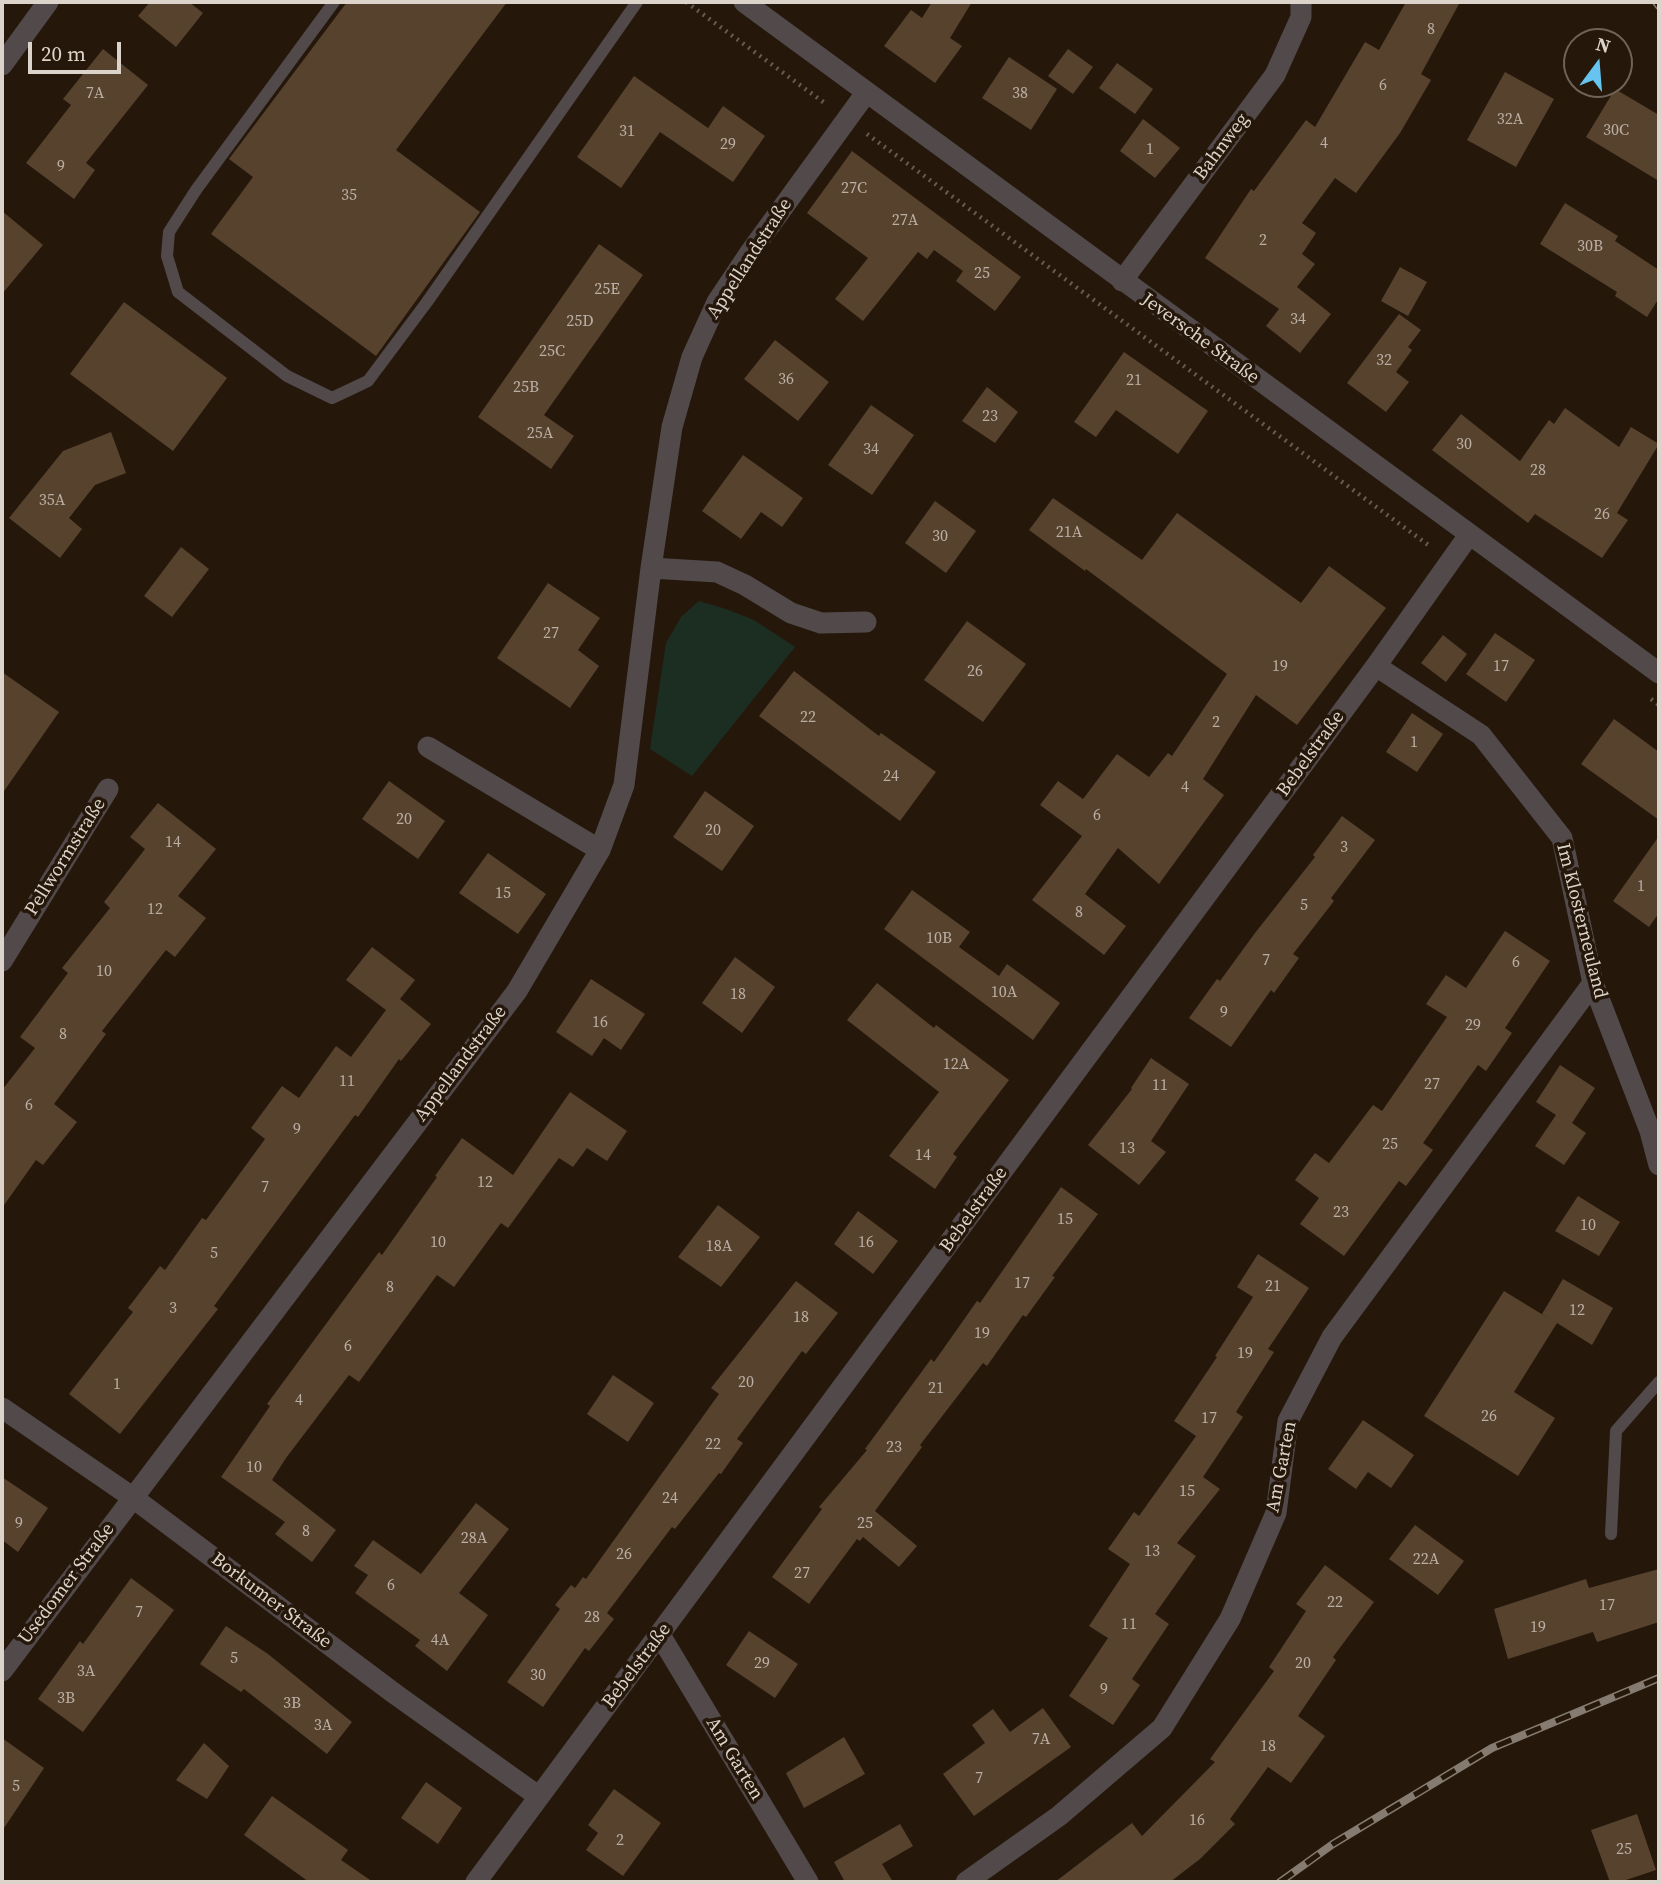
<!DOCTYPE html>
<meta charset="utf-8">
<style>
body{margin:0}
#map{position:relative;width:1661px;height:1884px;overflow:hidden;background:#25180b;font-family:"Source Serif 4",serif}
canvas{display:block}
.frame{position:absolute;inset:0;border:4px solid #dcd3ca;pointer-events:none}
.north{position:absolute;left:1563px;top:28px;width:70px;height:70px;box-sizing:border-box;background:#25180b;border:2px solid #6e6357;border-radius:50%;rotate:16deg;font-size:19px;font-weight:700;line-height:28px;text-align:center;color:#dcd3ca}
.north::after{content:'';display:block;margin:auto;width:24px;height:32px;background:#67c4f0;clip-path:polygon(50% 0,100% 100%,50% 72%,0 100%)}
.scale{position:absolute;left:28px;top:42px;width:93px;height:32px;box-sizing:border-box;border:4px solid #dcd3ca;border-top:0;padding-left:9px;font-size:21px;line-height:24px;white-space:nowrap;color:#dcd3ca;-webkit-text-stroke:5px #25180b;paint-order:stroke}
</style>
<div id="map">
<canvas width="1661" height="1884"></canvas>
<div class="frame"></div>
<div class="north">N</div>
<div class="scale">20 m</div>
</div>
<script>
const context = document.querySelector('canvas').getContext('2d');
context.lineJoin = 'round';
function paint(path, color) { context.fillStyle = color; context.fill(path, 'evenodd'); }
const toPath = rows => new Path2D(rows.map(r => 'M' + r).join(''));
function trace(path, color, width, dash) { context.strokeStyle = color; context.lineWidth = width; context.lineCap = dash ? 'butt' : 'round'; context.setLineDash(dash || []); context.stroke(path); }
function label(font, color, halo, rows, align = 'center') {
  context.font = font + ' "Source Serif 4",serif'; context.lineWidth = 7; context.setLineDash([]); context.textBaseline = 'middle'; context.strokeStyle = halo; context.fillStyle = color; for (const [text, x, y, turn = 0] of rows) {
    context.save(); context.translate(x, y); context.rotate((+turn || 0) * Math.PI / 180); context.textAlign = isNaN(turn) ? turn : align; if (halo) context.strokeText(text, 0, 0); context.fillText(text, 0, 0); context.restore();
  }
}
paint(toPath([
 [699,601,726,609,754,620,795,647,692,776,650,749,666,643,681,617]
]), '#1c2e22');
paint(toPath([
 [150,2,189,2,203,13,176,47,138,16],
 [347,2,507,2,396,150,480,212,376,356,211,234,253,177,229,159],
 [932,2,972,2,950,38,962,46,935,83,884,46,911,10,922,18],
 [1406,2,1460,2,1421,74,1431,80,1400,133,1356,193,1335,178,1302,223,1316,233,1302,254,1315,264,1297,287,1331,314,1300,353,1266,326,1279,309,1205,258,1251,189,1254,191,1306,120,1315,127,1365,42,1379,50],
 [103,49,148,85,86,163,95,170,74,199,26,163,71,105,63,99],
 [1068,49,1093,67,1073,94,1048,76],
 [1009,57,1057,89,1031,130,982,98],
 [1117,63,1153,89,1135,114,1099,88],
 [1505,72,1554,99,1516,167,1467,140],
 [634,76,708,128,723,106,765,136,733,182,660,132,621,188,577,157],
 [1615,89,1659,115,1659,181,1586,137],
 [1143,119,1180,148,1155,178,1120,151],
 [852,151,1021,277,995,311,956,281,963,271,934,250,927,259,918,252,863,321,835,299,868,258,807,213],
 [1565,203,1618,236,1615,241,1659,270,1659,298,1647,317,1615,296,1617,292,1540,244],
 [2,211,43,245,2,294],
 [599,244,643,275,544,415,574,436,551,469,478,417],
 [1400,267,1427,282,1408,316,1381,301],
 [124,302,227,378,173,451,70,374],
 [1399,314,1421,330,1408,347,1412,350,1396,372,1409,382,1386,412,1347,383],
 [775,340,829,382,798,421,744,379],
 [1124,352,1208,411,1178,454,1116,410,1096,437,1074,422],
 [987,387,1018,412,995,443,962,421],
 [871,405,914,435,872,495,828,465],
 [1565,408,1619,447,1631,427,1659,444,1617,513,1628,520,1602,558,1535,514,1528,523,1432,450,1461,414,1520,461,1549,420,1554,424],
 [111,432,126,473,95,485,69,518,82,529,60,558,9,518,63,451],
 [743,455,803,498,782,527,761,512,741,539,702,511],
 [1053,498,1142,560,1177,513,1301,603,1329,566,1386,608,1297,725,1256,695,1203,779,1224,795,1159,884,1118,848,1085,894,1126,926,1104,955,1032,900,1082,836,1040,805,1058,781,1083,799,1117,754,1149,777,1168,753,1172,756,1227,674,1086,569,1085,571,1029,530],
 [935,501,976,531,946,573,905,543],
 [181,547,209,569,172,617,144,596],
 [548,583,600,618,578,650,599,666,570,708,497,658],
 [967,621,1026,664,983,722,924,680],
 [1495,633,1535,660,1506,702,1466,674],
 [1443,635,1467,654,1446,682,1421,663],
 [794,671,879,736,881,733,936,772,900,821,759,716],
 [2,672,59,712,2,794],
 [1412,713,1443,734,1417,772,1386,752],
 [1614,719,1659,752,1659,820,1581,764],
 [389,781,445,821,418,859,362,819],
 [705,791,754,826,722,871,673,837],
 [158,803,216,849,178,896,206,918,175,957,166,950,102,1031,106,1034,54,1104,77,1122,43,1165,36,1160,2,1208,2,1090,35,1048,20,1037,68,973,62,968,110,908,104,902,145,849,130,837],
 [1342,816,1375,840,1331,898,1334,901,1293,954,1299,958,1274,993,1271,990,1231,1047,1189,1018,1217,979,1220,981,1255,933,1315,857,1313,855],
 [1659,836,1659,913,1649,927,1613,901],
 [488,853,546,894,518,934,459,893],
 [912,890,970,932,959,947,999,976,1007,964,1060,1003,1033,1040,884,929],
 [1505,931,1550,961,1505,1028,1512,1033,1486,1071,1478,1065,1423,1143,1433,1150,1406,1186,1399,1181,1344,1256,1300,1224,1319,1198,1295,1180,1315,1153,1329,1163,1373,1105,1382,1111,1447,1017,1426,1004,1446,975,1466,988],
 [372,947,415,980,400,999,431,1024,401,1061,399,1059,358,1117,355,1115,214,1306,218,1309,120,1434,69,1394,133,1312,128,1308,160,1266,165,1270,202,1218,206,1220,265,1139,251,1128,282,1086,299,1098,336,1046,351,1057,386,1010,346,980],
 [735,957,775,987,742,1033,702,1003],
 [591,979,645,1014,621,1050,604,1038,592,1056,556,1032],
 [877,983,934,1028,936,1025,1009,1080,953,1154,957,1157,935,1189,889,1156,939,1092,847,1020],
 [1151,1058,1189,1084,1151,1141,1166,1152,1139,1185,1088,1145,1132,1089,1131,1088],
 [1560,1065,1595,1088,1572,1123,1586,1133,1564,1165,1535,1146,1556,1115,1536,1102],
 [570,1092,627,1131,607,1161,587,1148,573,1167,559,1158,508,1228,501,1223,454,1287,437,1275,359,1382,349,1375,286,1458,272,1480,336,1530,312,1562,275,1534,285,1522,221,1477,270,1406,267,1404,379,1252,382,1255,437,1177,435,1176,462,1138,513,1175],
 [1061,1187,1098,1214,1052,1276,1055,1277,1026,1317,1023,1315,987,1366,983,1363,920,1445,922,1447,875,1511,917,1546,899,1567,863,1537,860,1541,857,1539,809,1604,772,1577,822,1509,819,1507,867,1450,865,1449,931,1359,934,1362,977,1301,980,1303],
 [1578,1196,1620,1222,1599,1256,1555,1231],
 [718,1205,760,1237,721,1287,678,1257],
 [858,1211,898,1241,873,1274,834,1244],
 [1258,1254,1309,1288,1268,1349,1274,1352,1236,1412,1243,1417,1203,1477,1220,1489,1177,1543,1196,1556,1155,1614,1169,1624,1132,1679,1140,1685,1113,1725,1069,1696,1108,1638,1089,1626,1130,1564,1108,1549,1134,1512,1139,1516,1196,1436,1174,1421,1217,1357,1215,1356,1253,1297,1237,1287],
 [1563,1279,1613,1308,1592,1345,1557,1323,1514,1392,1555,1418,1518,1476,1424,1416,1504,1291,1553,1321,1542,1314],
 [796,1281,838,1313,806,1354,802,1351,737,1439,743,1443,721,1474,719,1473,675,1529,672,1527,607,1613,614,1619,589,1651,585,1648,543,1707,507,1682,560,1609,555,1605,571,1585,575,1588,583,1577,586,1579,719,1394,711,1388],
 [613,1375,654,1403,628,1442,587,1414],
 [1363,1420,1414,1455,1391,1488,1368,1472,1356,1489,1328,1469],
 [2,1477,48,1508,18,1552,2,1540],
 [476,1503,509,1529,459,1593,488,1615,447,1671,415,1646,420,1640,355,1593,368,1575,354,1566,373,1540,421,1574],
 [1415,1525,1464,1561,1438,1595,1389,1559],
 [1325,1565,1374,1602,1333,1657,1336,1660,1298,1716,1325,1736,1291,1783,1268,1767,1230,1819,1235,1824,1200,1859,1170,1882,1055,1882,1132,1823,1142,1836,1215,1762,1210,1759,1274,1671,1269,1667,1306,1611,1296,1604],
 [1659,1569,1659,1622,1597,1642,1593,1632,1508,1659,1494,1609,1586,1579,1589,1588],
 [131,1578,174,1610,83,1732,38,1699,80,1641,83,1644],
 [226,1626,268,1654,352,1722,327,1754,244,1689,241,1692,200,1664],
 [749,1631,798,1664,775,1698,726,1665],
 [1043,1708,1071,1747,974,1816,943,1774,985,1743,972,1725,993,1709,1010,1732],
 [844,1737,865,1774,804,1808,786,1773],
 [2,1738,44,1768,2,1831],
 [204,1743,229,1766,207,1799,176,1780],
 [426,1782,462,1808,438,1844,401,1818],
 [614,1789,661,1823,623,1876,586,1850,598,1833,588,1825],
 [272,1796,348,1850,341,1860,373,1882,309,1882,244,1835],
 [1637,1814,1656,1870,1620,1882,1610,1882,1591,1830],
 [900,1824,913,1846,882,1864,893,1882,845,1882,834,1862]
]), '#57422e');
trace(toPath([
 [686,2,826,104],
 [867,134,1431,547],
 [1651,699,1659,705]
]), '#675b50', 4.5, [2, 5]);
trace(toPath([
 [334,2,196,190,169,232,167,256,178,292,287,376,332,398,368,381,427,302,637,2],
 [1611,1534,1616,1431,1659,1382]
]), '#52494b', 12);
trace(toPath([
 [2,65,48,2],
 [1122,281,1275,75,1301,17,1301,2],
 [651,568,717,572,745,585,791,613,821,623,866,622],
 [1376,666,1481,735,1562,838,1593,983,1650,1131,1659,1165],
 [428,747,600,850],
 [2,961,108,789],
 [2,1408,132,1497,395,1694,538,1796],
 [660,1635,808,1882],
 [2,1671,517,991,600,850,624,785,651,568,672,427,692,357,717,302,749,254,866,93],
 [476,1882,1376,666,1469,535],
 [966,1882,1059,1816,1162,1728,1230,1619,1276,1513,1288,1421,1332,1337,1593,983]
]), '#52494b', 21);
trace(toPath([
 [744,2,1659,673]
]), '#52494b', 21);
const rail = toPath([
 [1656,2,1659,6],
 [1280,1882,1333,1844,1492,1748,1659,1678]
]);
trace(rail, '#857b70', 8);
trace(rail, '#25180b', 5, [16]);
label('16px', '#bbafa3', null, [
 ["8",1431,30],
 ["6",1383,86],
 ["7A",95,94],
 ["38",1020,94],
 ["32A",1510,120],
 ["30C",1616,131],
 ["31",627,132],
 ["4",1324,144],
 ["29",728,145],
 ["1",1150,150],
 ["9",61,167],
 ["27C",854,189],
 ["35",349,196],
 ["27A",905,221],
 ["2",1263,241],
 ["30B",1590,247],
 ["25",982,274],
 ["25E",607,290],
 ["34",1298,320],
 ["25D",580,322],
 ["25C",552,352],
 ["32",1384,361],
 ["36",786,380],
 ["21",1134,381],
 ["25B",526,388],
 ["23",990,417],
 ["25A",540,434],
 ["30",1464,445],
 ["34",871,450],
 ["28",1538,471],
 ["35A",52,501],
 ["26",1602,515],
 ["21A",1069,533],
 ["30",940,537],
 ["27",551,634],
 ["19",1280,667],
 ["17",1501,667],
 ["26",975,672],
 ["22",808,718],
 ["2",1216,723],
 ["1",1414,743],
 ["24",891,777],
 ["4",1185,788],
 ["6",1097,816],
 ["20",404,820],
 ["20",713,831],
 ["14",173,843],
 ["3",1344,848],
 ["1",1641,887],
 ["15",503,894],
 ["5",1304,906],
 ["12",155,910],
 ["8",1079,913],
 ["10B",939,939],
 ["7",1266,961],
 ["6",1516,963],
 ["10",104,972],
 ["10A",1004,993],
 ["18",738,995],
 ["9",1224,1013],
 ["16",600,1023],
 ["29",1473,1026],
 ["8",63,1035],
 ["12A",956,1065],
 ["11",347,1082],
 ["27",1432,1085],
 ["11",1160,1086],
 ["6",29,1106],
 ["9",297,1130],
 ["25",1390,1145],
 ["13",1127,1149],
 ["14",923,1156],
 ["12",485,1183],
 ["7",265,1188],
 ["23",1341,1213],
 ["15",1065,1220],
 ["10",1588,1226],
 ["10",438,1243],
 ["16",866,1243],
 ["18A",719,1247],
 ["5",214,1254],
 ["17",1022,1284],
 ["21",1273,1287],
 ["8",390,1288],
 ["3",173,1309],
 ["12",1577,1311],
 ["18",801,1318],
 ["19",982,1334],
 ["6",348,1347],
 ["19",1245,1354],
 ["20",746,1383],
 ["1",117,1385],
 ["21",936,1389],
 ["4",299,1401],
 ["26",1489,1417],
 ["17",1209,1419],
 ["22",713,1445],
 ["23",894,1448],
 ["10",254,1468],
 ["15",1187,1492],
 ["24",670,1499],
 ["9",19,1524],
 ["25",865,1524],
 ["8",306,1532],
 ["28A",474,1539],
 ["13",1152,1552],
 ["26",624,1555],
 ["22A",1426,1560],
 ["27",802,1574],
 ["6",391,1586],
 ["22",1335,1603],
 ["17",1607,1606],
 ["7",139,1613],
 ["28",592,1618],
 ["11",1129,1625],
 ["19",1538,1628],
 ["4A",440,1641],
 ["5",234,1659],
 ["29",762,1664],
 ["20",1303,1664],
 ["3A",86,1672],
 ["30",538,1676],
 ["9",1104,1690],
 ["3B",66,1699],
 ["3B",292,1704],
 ["3A",323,1726],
 ["7A",1041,1740],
 ["18",1268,1747],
 ["7",979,1779],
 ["5",16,1787],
 ["16",1197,1821],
 ["2",620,1841],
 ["25",1624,1850]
]);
label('19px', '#dcd3ca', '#25180b', [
 ["Bahnweg",1222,147,-53],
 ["Appellandstraße",750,259,-57],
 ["Jeversche Straße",1200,339,36],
 ["Bebelstraße",1311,754,-54],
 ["Pellwormstraße",66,857,-58],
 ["Im Klosterneuland",1581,921,76],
 ["Appellandstraße",461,1064,-53],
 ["Bebelstraße",974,1210,-54],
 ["Am Garten",1282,1467,-79],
 ["Usedomer Straße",67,1584,-53],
 ["Borkumer Straße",271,1601,37],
 ["Bebelstraße",637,1666,-53],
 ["Am Garten",734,1759,59]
]);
</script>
